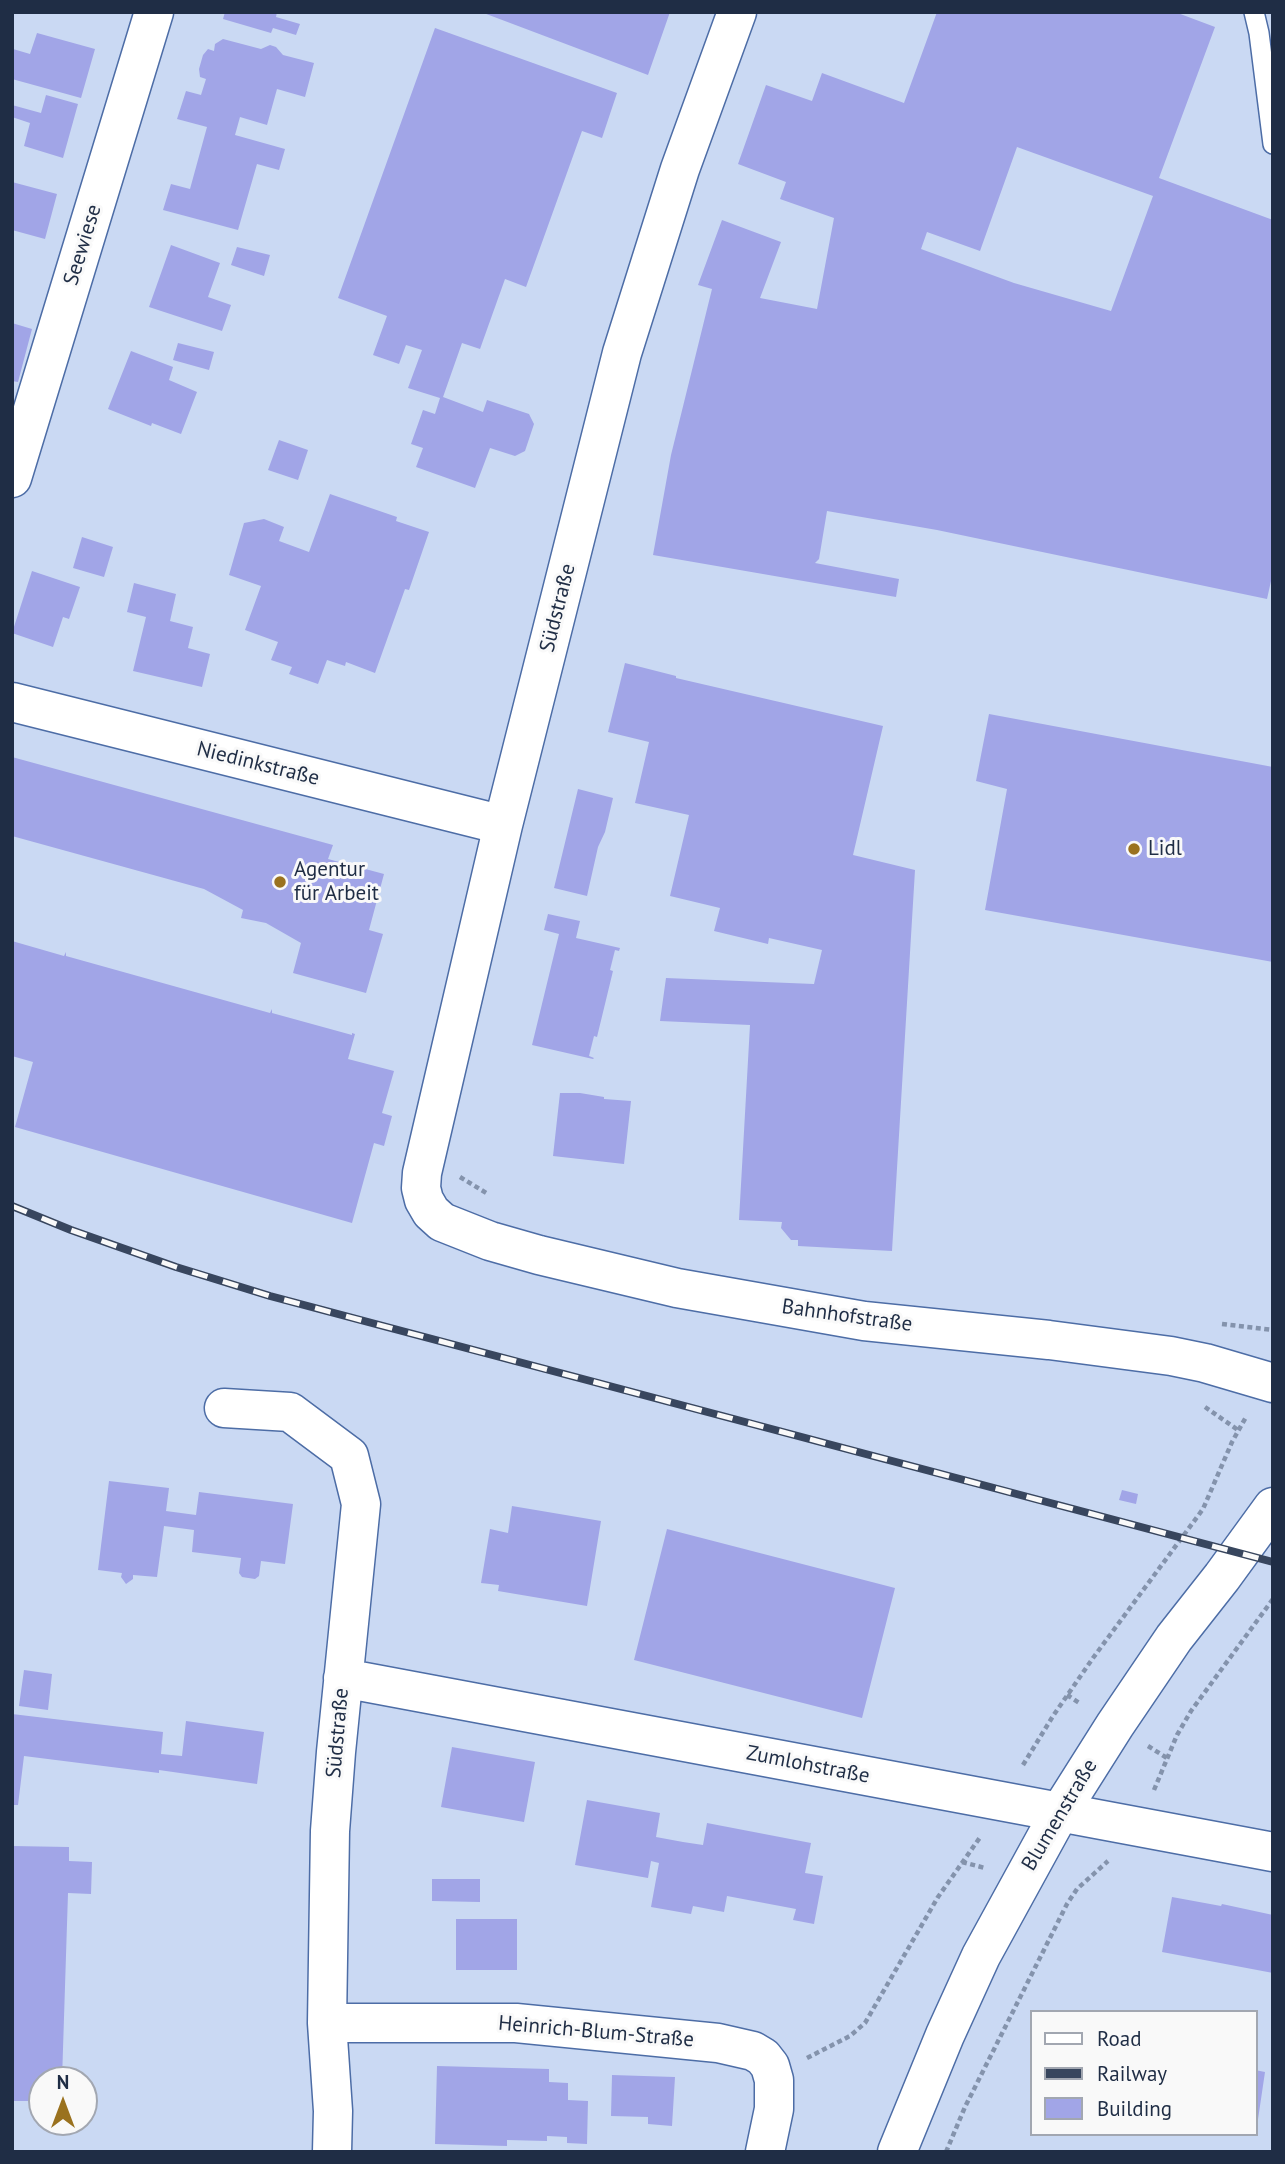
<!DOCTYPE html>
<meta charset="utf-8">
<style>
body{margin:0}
#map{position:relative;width:1285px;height:2164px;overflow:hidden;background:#cad9f3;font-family:"PT Sans",sans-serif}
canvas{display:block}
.frame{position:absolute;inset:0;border:14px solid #1f2d45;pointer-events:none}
.legend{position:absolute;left:1030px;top:2010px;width:228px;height:126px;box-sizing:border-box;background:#f9f9f9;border:2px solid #a2a7b1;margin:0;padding:9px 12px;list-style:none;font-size:21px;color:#1f2d45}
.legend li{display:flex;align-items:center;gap:14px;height:35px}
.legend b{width:35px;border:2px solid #a2a7b1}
.north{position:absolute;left:28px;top:2066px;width:70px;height:70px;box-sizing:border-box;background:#f9f9f9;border:2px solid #a2a7b1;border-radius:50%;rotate:0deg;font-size:19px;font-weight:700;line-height:28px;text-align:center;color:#1f2d45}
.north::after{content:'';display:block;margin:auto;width:24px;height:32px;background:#9a721f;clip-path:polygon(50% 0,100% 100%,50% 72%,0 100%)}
</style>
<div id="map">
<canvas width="1285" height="2164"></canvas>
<div class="frame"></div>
<ul class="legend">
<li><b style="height:9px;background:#fff"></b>Road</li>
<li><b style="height:9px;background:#38465e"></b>Railway</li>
<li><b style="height:19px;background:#a1a5e7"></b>Building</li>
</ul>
<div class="north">N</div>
</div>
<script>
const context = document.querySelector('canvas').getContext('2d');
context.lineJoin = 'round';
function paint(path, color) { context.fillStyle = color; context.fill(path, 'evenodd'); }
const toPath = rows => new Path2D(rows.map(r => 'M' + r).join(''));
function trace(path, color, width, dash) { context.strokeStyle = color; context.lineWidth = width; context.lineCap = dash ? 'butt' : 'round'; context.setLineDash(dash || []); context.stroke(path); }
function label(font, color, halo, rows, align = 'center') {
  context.font = font + ' "PT Sans",sans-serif'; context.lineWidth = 6; context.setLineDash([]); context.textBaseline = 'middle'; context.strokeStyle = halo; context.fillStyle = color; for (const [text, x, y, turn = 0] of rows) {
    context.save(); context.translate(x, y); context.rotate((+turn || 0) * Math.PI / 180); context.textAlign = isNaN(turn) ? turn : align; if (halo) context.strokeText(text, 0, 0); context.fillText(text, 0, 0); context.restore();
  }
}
paint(toPath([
 [225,12,277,12,276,17,300,24,296,35,273,28,271,33,223,19],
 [481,12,670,12,648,75],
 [937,12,1175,12,1215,27,1159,178,1273,220,1273,572,1267,599,937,530,827,511,819,559,815,563,899,579,896,597,653,555,671,455,712,289,698,285,722,220,781,242,760,298,817,309,834,218,780,199,786,182,738,164,766,85,812,101,822,73,904,103],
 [1017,147,1153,196,1111,311,1014,283,921,249,927,232,980,251],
 [435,28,617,93,602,138,582,131,526,287,505,279,480,349,462,343,443,397,483,412,487,400,529,414,534,424,525,451,515,456,490,448,475,488,416,467,423,448,411,444,423,410,435,414,440,398,408,388,422,350,406,345,399,364,373,355,387,316,338,298],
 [37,33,95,49,81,98,12,79,13,49,30,54],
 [223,39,261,49,270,45,276,47,283,55,314,63,305,97,277,89,267,125,240,117,235,135,285,149,279,170,257,164,238,230,163,210,171,184,190,189,207,127,177,119,186,91,201,95,206,79,200,77,199,69,203,55,208,49,214,51,215,44],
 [46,95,78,104,63,158,24,146,30,123,12,117,12,105,41,113],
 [12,182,57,194,45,239,12,230],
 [171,245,220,263,208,297,231,305,222,331,149,307],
 [237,247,270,255,264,276,231,265],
 [12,323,32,329,18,382,12,381],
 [178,343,214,352,209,370,173,360],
 [131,351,173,367,169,380,197,392,181,434,152,423,151,426,108,409],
 [279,440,308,450,298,480,268,470],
 [330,494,397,517,396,521,429,532,409,590,405,589,375,673,346,662,345,666,327,660,318,684,289,674,292,667,271,660,278,642,245,630,261,586,229,575,244,523,264,519,284,527,279,541,309,552],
 [82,537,113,547,104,577,73,568],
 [32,571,80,587,69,619,63,617,53,647,12,633],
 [134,583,176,594,170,621,193,627,188,648,210,654,202,687,133,671,146,617,127,612],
 [625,663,676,676,676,678,883,726,853,855,915,870,892,1251,798,1246,798,1240,791,1240,781,1228,782,1222,739,1220,750,1025,660,1021,666,978,814,984,822,950,769,938,768,944,714,931,720,908,670,896,689,815,635,803,649,742,608,732],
 [989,714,1273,767,1273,962,985,910,1007,789,976,781],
 [12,757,333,845,328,859,384,874,369,930,383,934,366,993,293,973,301,943,266,923,241,918,243,910,204,889,12,836],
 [578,789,613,798,605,832,598,847,587,896,554,888],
 [548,914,580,921,576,938,620,948,619,951,615,950,610,970,613,971,597,1037,594,1036,589,1056,594,1058,593,1059,532,1045,559,934,544,930],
 [12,941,64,956,66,952,66,956,270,1013,272,1009,272,1013,352,1035,352,1033,355,1034,348,1059,394,1071,382,1113,392,1116,384,1146,374,1143,352,1223,15,1127,33,1062,12,1056],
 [560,1093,580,1093,604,1097,604,1099,631,1101,624,1164,553,1156],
 [109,1481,169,1488,166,1511,196,1515,199,1492,293,1504,285,1564,261,1561,259,1576,255,1579,242,1577,239,1573,241,1558,192,1552,194,1530,164,1526,157,1577,133,1575,133,1579,126,1584,121,1577,122,1573,98,1570],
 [1122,1490,1138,1494,1136,1504,1119,1500],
 [512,1506,601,1521,587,1606,498,1591,499,1585,481,1583,490,1529,508,1533],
 [667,1529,895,1588,862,1718,634,1660],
 [24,1670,52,1674,48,1710,19,1706],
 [12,1714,163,1732,161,1754,182,1756,186,1721,264,1732,257,1784,159,1770,159,1773,24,1756,18,1805,12,1805],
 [452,1747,535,1762,524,1822,441,1807],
 [587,1800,660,1813,656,1837,683,1842,703,1845,707,1823,811,1843,805,1873,823,1876,814,1924,793,1920,796,1909,727,1896,724,1912,693,1906,691,1914,651,1907,659,1863,651,1861,648,1878,575,1865],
 [12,1846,69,1847,69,1861,92,1862,91,1894,68,1893,62,2080,42,2080,42,2101,12,2101],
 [432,1879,480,1879,480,1902,432,1901],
 [1172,1897,1221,1906,1222,1904,1273,1915,1273,1973,1162,1952],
 [456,1919,517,1919,517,1970,456,1970],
 [437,2066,549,2069,549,2082,568,2083,568,2100,588,2101,587,2144,567,2143,567,2137,547,2136,547,2141,507,2140,507,2146,435,2144],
 [1255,2070,1265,2072,1257,2126,1255,2126],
 [612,2075,675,2077,672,2126,648,2124,648,2117,611,2116]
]), '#a1a5e7');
const service = toPath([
 [1254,12,1259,33,1273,144]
]);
const minor = toPath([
 [737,12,680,169,622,353,503,825,422,1173,421,1188,424,1200,431,1212,442,1222,490,1241,539,1255,677,1288,864,1321,1049,1340,1171,1356,1205,1363,1273,1383],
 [12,478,154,12],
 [12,702,503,825],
 [224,1408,290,1412,349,1456,361,1504,336,1752,330,1831,327,2023,333,2111,332,2152],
 [343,1678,1273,1852],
 [327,2023,516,2023,718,2043,753,2051,763,2057,770,2066,774,2080,774,2109,765,2152]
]);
const tertiary = toPath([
 [897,2152,945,2035,981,1956,1060,1812,1115,1725,1174,1638,1222,1577,1273,1507]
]);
trace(service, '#4d6da6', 22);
trace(minor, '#4d6da6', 41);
trace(tertiary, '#4d6da6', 41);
trace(toPath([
 [460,1177,488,1194],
 [1222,1324,1273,1330],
 [1205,1407,1238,1430],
 [1067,1695,1081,1704],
 [1148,1746,1167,1758],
 [1023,1765,1053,1716,1093,1658,1203,1509,1232,1442,1246,1417],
 [1154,1790,1177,1735,1191,1711,1273,1599],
 [962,1862,985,1868],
 [807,2058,850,2036,865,2023,938,1897,981,1836],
 [946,2152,965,2107,1067,1904,1077,1889,1108,1861]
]), '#8493ac', 4.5, [5, 3.5]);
trace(service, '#fff', 19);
trace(minor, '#fff', 38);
trace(tertiary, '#fff', 38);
const rail = toPath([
 [12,1206,71,1230,176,1267,270,1296,1273,1562]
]);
trace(rail, '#38465e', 8);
trace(rail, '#f9f9f9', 5, [16]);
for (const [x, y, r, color] of [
 [1134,849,7,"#9a721f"],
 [280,882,7,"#9a721f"]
]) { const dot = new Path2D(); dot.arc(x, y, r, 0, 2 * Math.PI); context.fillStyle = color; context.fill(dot); trace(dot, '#f9f9f9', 2.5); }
label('21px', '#1f2d45', '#f9f9f9', [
 ["Seewiese",83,245,-73],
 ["Südstraße",558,608,-76],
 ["Niedinkstraße",258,764,14],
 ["Bahnhofstraße",847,1316,8],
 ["Südstraße",338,1733,-85],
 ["Zumlohstraße",808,1765,11],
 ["Blumenstraße",1060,1815,-59],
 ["Heinrich-Blum-Straße",596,2032,5]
]);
label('21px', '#1f2d45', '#f9f9f9', [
 ["Lidl",1148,849],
 ["Agentur",294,870],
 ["für Arbeit",294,894]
], 'left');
</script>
